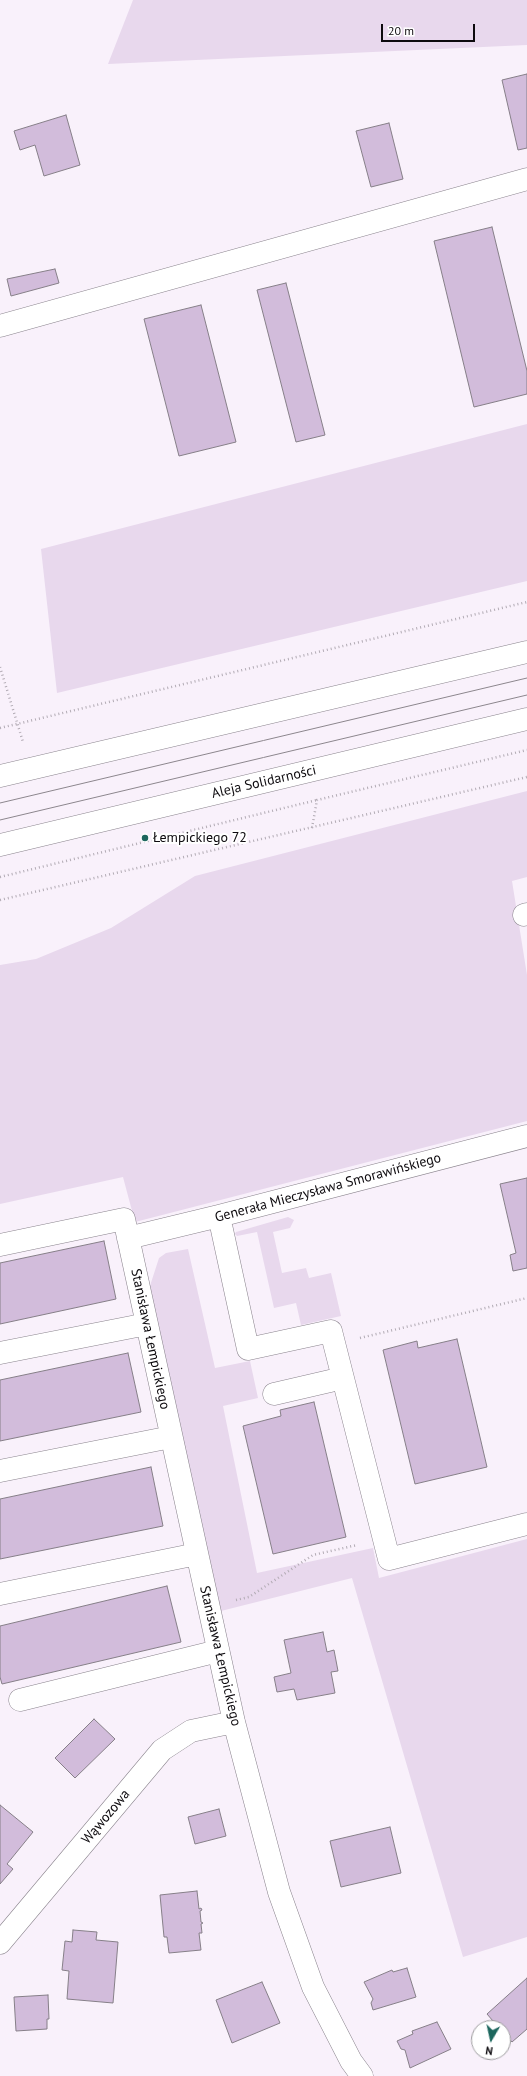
<!DOCTYPE html>
<meta charset="utf-8">
<style>
body{margin:0}
#map{position:relative;width:527px;height:2076px;overflow:hidden;background:#f9f1fb;font-family:"PT Sans",sans-serif}
canvas{display:block}
.north{position:absolute;left:471px;top:2020px;width:40px;height:40px;box-sizing:border-box;background:#fff;border:1px solid #9e9d9f;border-radius:50%;rotate:189deg;font-size:11px;font-weight:700;line-height:16px;text-align:center;color:#0d0a0e}
.north::after{content:'';display:block;margin:auto;width:14px;height:18px;background:#1c665d;clip-path:polygon(50% 0,100% 100%,50% 72%,0 100%)}
.scale{position:absolute;left:381px;top:24px;width:94px;height:18px;box-sizing:border-box;border:2px solid #0d0a0e;border-top:0;padding-left:5px;font-size:12px;line-height:14px;white-space:nowrap;color:#0d0a0e;-webkit-text-stroke:3px #fff;paint-order:stroke}
</style>
<div id="map">
<canvas width="527" height="2076"></canvas>
<div class="north">N</div>
<div class="scale">20 m</div>
</div>
<script>
const context = document.querySelector('canvas').getContext('2d');
context.lineJoin = 'round';
function paint(path, color) { context.fillStyle = color; context.fill(path, 'evenodd'); }
const toPath = rows => new Path2D(rows.map(r => 'M' + r).join(''));
function trace(path, color, width, dash) { context.strokeStyle = color; context.lineWidth = width; context.lineCap = dash ? 'butt' : 'round'; context.setLineDash(dash || []); context.stroke(path); }
function label(font, color, halo, rows, align = 'center') {
  context.font = font + ' "PT Sans",sans-serif'; context.lineWidth = 4; context.setLineDash([]); context.textBaseline = 'middle'; context.strokeStyle = halo; context.fillStyle = color; for (const [text, x, y, turn = 0] of rows) {
    context.save(); context.translate(x, y); context.rotate((+turn || 0) * Math.PI / 180); context.textAlign = isNaN(turn) ? turn : align; if (halo) context.strokeText(text, 0, 0); context.fillText(text, 0, 0); context.restore();
  }
}
paint(toPath([
 [133,0,527,0,527,45,108,64],
 [527,424,527,581,57,693,41,549],
 [527,791,527,877,512,881,527,975,527,1121,135,1222,123,1177,0,1204,0,965,36,959,111,928,195,876],
 [288,1217,294,1220,290,1228,273,1232,282,1273,306,1268,309,1278,331,1273,341,1316,301,1325,296,1303,274,1308,257,1232,237,1236,235,1234,236,1232],
 [188,1249,215,1368,250,1361,258,1398,223,1406,257,1573,373,1548,379,1578,527,1539,527,1937,463,1957,352,1578,213,1613,148,1292,159,1258,166,1253]
]), '#e8d8ed');
const building = toPath([
 [527,74,527,148,518,150,502,80,527,74],
 [66,115,80,165,44,176,35,145,20,150,14,131,66,115],
 [389,123,403,179,371,187,356,131,389,123],
 [492,227,527,371,527,394,474,407,434,241,492,227],
 [55,269,59,283,11,296,7,279,55,269],
 [286,283,325,435,296,442,257,290,286,283],
 [201,305,236,442,179,456,144,319,201,305],
 [527,1178,527,1268,513,1271,510,1255,516,1253,500,1184,527,1178],
 [104,1241,116,1299,0,1324,0,1263,104,1241],
 [457,1339,487,1467,415,1484,383,1350,417,1341,418,1348,457,1339],
 [128,1353,141,1412,0,1441,0,1380,128,1353],
 [314,1402,346,1537,273,1554,243,1426,281,1416,280,1410,314,1402],
 [151,1467,163,1526,0,1559,0,1499,151,1467],
 [167,1586,181,1642,2,1684,0,1677,0,1626,167,1586],
 [323,1632,327,1652,334,1650,338,1671,331,1672,335,1693,297,1700,294,1689,277,1692,274,1677,291,1673,284,1640,323,1632],
 [94,1719,115,1739,75,1778,55,1758,94,1719],
 [0,1805,33,1832,7,1864,13,1869,0,1884,0,1805],
 [219,1809,226,1836,195,1844,188,1817,219,1809],
 [390,1827,401,1873,341,1887,330,1841,390,1827],
 [197,1891,199,1909,201,1908,202,1910,200,1911,201,1922,203,1923,201,1924,202,1933,199,1933,201,1950,169,1953,167,1937,164,1937,160,1895,197,1891],
 [73,1930,97,1932,96,1940,118,1942,113,2003,67,1999,69,1971,62,1970,65,1941,72,1942,73,1930],
 [407,1968,416,1997,373,2010,371,2003,373,1999,364,1982,392,1970,393,1972,407,1968],
 [527,1978,527,2029,512,2042,503,2032,503,2028,499,2028,487,2014,527,1978],
 [262,1982,280,2023,232,2043,216,2000,262,1982],
 [48,1995,49,2019,47,2019,47,2029,16,2031,14,1997,48,1995],
 [437,2022,451,2049,410,2068,405,2050,401,2049,397,2041,413,2034,412,2031,437,2022]
]);
paint(building, '#d2bcdb');
trace(building, '#867f88', 1);
const minor = toPath([
 [0,326,527,179],
 [0,776,527,652],
 [0,845,527,719],
 [524,915,527,914],
 [219,1216,248,1349,331,1331,389,1559,527,1524],
 [128,1238,219,1216,527,1136],
 [0,1245,124,1219,234,1722,279,1892,313,1987,351,2061,362,2076],
 [0,1353,147,1324],
 [274,1394,343,1378],
 [0,1471,171,1437],
 [0,1594,197,1554],
 [20,1700,218,1651],
 [0,1943,162,1750,191,1731,234,1722]
]);
trace(minor, '#8a848d', 23);
trace(toPath([
 [0,667,23,742],
 [0,728,527,602],
 [312,828,317,800,527,750],
 [0,877,317,800],
 [0,900,527,777],
 [360,1338,527,1298],
 [236,1600,249,1597,313,1555,357,1545]
]), '#b2abb4', 2.5, [1, 3]);
trace(minor, '#fff', 22);
trace(toPath([
 [0,803,527,678],
 [0,820,527,695]
]), '#8c868d', 1);
for (const [x, y, r, color] of [
 [145,838,4,"#1c665d"]
]) { const dot = new Path2D(); dot.arc(x, y, r, 0, 2 * Math.PI); context.fillStyle = color; context.fill(dot); trace(dot, '#fff', 1.5); }
label('14px', '#0d0a0e', '#fff', [
 ["Aleja Solidarności",264,782,-13],
 ["Generała Mieczysława Smorawińskiego",328,1188,-15],
 ["Stanisława Łempickiego",150,1339,78],
 ["Stanisława Łempickiego",220,1656,77],
 ["Wąwozowa",106,1817,-50]
]);
label('14px', '#0d0a0e', '#fff', [
 ["Łempickiego 72",153,838]
], 'left');
</script>
